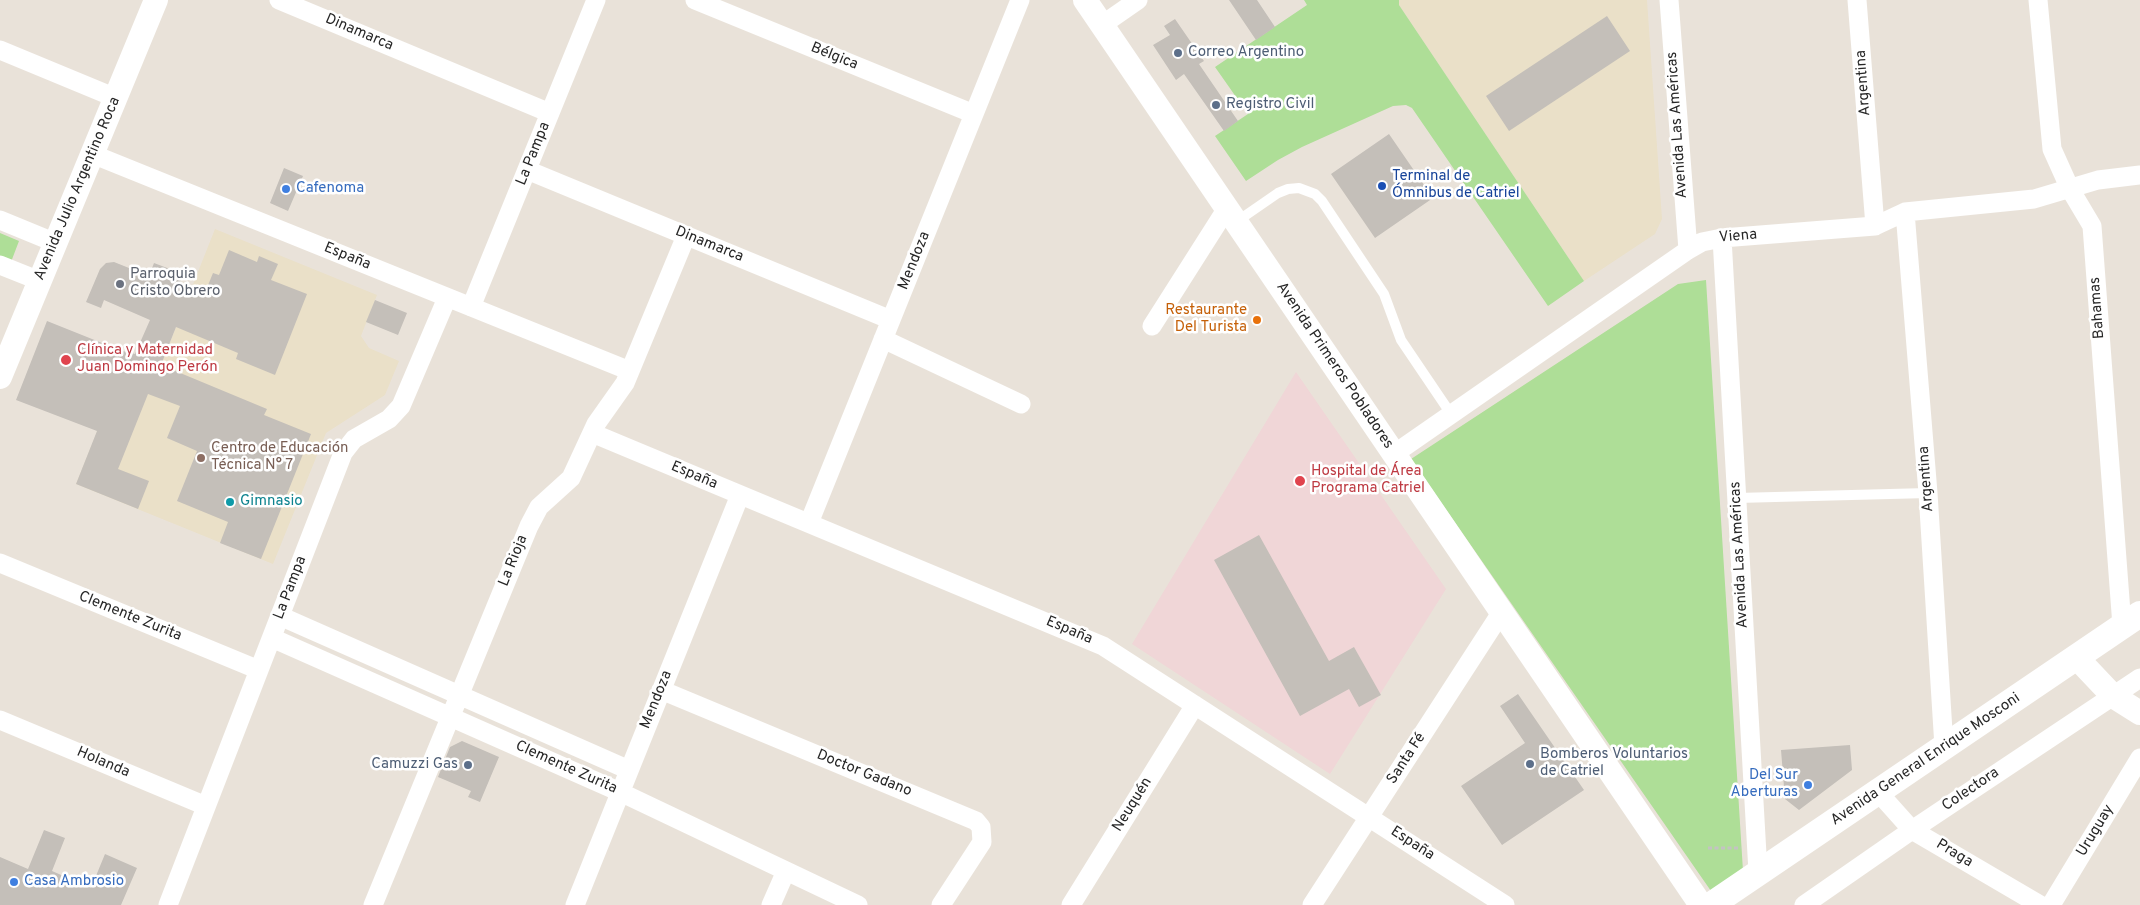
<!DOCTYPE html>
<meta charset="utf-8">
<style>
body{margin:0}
canvas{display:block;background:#e9e2d9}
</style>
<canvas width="2140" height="905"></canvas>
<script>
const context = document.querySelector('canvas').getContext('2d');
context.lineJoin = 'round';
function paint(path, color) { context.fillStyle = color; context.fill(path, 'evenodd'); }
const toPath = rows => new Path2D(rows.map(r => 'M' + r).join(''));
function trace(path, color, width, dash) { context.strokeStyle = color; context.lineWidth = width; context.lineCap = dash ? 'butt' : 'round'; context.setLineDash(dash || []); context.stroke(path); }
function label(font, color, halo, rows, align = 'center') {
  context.font = font + ' Overpass,sans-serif'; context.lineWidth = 5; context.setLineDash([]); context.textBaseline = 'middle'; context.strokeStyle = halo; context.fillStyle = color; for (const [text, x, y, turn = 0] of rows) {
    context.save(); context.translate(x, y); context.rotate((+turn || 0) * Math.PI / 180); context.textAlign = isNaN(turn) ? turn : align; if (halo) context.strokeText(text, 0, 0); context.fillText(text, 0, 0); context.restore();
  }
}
paint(toPath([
 [1399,0,1647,0,1662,219,1655,234,1584,281,1399,5],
 [215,229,377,295,361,336,369,348,399,361,385,395,326,433,273,564,76,484,129,353,161,365]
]), '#eae0c8');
paint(toPath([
 [1296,372,1446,589,1330,774,1132,644]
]), '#f0d6d7');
paint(toPath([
 [1304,0,1399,0,1399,5,1584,281,1548,306,1412,108,1406,105,1393,106,1302,147,1278,160,1246,181,1215,136,1248,114,1215,67,1307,5],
 [0,233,19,241,11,262,0,258],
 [1706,280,1743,871,1711,891,1411,459,1678,284]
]), '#aede97');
paint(toPath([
 [1229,0,1257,0,1275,27,1256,40],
 [1607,16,1630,51,1509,131,1486,96],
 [1175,19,1204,61,1199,64,1238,121,1224,131,1184,74,1176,80,1153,45,1170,35,1164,26],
 [1389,134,1433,198,1375,238,1331,174],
 [284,168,303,176,288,211,270,203],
 [229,250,257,262,259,256,278,264,271,280,307,294,275,375,236,359,238,353,176,327,161,365,267,409,264,415,311,434,261,559,220,543,228,522,177,501,197,451,167,438,180,406,148,394,118,469,149,481,138,509,76,484,97,431,16,400,47,321,107,345,106,347,135,354,150,320,104,300,101,308,86,302,100,269,106,263,114,262,149,276,154,263,183,274,179,285,204,295,213,273,219,275],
 [375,300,407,313,398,335,366,322],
 [1259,535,1329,661,1354,647,1381,695,1359,707,1349,689,1300,716,1214,560],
 [1518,694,1584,790,1502,845,1461,786,1525,743,1500,706],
 [462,741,499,757,480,802,468,797,471,791,438,777,450,747],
 [1850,745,1852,770,1799,810,1785,799,1781,750],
 [44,830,65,838,52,871,91,888,105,854,137,868,121,905,0,905,0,857,28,869]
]), '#c4bfb9');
trace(toPath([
 [1708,848,1741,848]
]), '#c3c3c3', 3, [4, 2.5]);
trace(toPath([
 [1236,222,1278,193,1288,189,1299,188,1315,194,1322,201,1384,294,1401,340,1451,414],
 [1737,498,1928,493]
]), '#fff', 10);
trace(toPath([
 [279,0,550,113],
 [695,0,974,114],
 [1669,0,1688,250],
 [1857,0,1875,226],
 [2038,0,2052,149,2070,189,2092,226,2122,626],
 [1102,25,1138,0],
 [0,50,116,98],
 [92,154,630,371],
 [527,170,891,320],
 [1905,212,1928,493,1944,747],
 [0,220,56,243],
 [1722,238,1758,872],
 [0,265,40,281],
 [471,307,596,0],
 [1152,326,1227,208],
 [883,339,1021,404],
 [592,433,1103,646,1505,905],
 [1394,454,1688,250,1702,242,1722,238,1875,226,1905,212,2034,199,2098,180,2140,175],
 [809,523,1020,0],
 [0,563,259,670],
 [280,616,629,770],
 [272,638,620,792,858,905],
 [661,690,976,821,981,827,982,842,941,905],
 [0,720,206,806],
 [1878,792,1912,830,2040,905],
 [168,905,343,453,354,439,389,419,401,406,447,298],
 [373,905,529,526,539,507,571,478,596,424,625,383,686,236],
 [575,905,740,495],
 [771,905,786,871],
 [1071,905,1195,705],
 [1312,905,1501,613],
 [1804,905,1912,830,2140,678],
 [2051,905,2140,758]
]), '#fff', 19);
trace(toPath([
 [1085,0,1701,905],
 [0,377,156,0],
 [2077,658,2113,696,2140,713]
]), '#fff', 24);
trace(toPath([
 [1711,905,2140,614]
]), '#fff', 26);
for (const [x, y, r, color] of [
 [1178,53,5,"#5c6f8a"],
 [1216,105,5,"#5c6f8a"],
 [1382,186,5,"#1a4fb4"],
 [286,189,5,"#3f7fe0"],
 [120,284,5,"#6b7280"],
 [1257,320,5,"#e8710a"],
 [66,360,6,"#e0444e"],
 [201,458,5,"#8d6e63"],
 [1300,481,6,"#e0444e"],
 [230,502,5,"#0f9aa8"],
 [1530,764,5,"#5c6f8a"],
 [468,765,5,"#5c6f8a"],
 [1808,785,5,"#3f7fe0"],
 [14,882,5,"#3f7fe0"]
]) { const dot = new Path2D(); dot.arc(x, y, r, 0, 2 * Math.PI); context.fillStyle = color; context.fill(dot); trace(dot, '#fff', 2); }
label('15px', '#272727', '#fff', [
 ["Dinamarca",359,33,23],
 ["Bélgica",834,57,22],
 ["Argentina",1864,83,-94],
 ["Avenida Las Américas",1678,125,-94],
 ["La Pampa",534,154,-68],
 ["Avenida Julio Argentino Roca",78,189,-67],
 ["Viena",1738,237,-5],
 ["Dinamarca",709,245,22],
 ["España",347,257,22],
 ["Mendoza",915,261,-68],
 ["Bahamas",2098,308,-94],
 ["Avenida Primeros Pobladores",1334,366,56],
 ["España",694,476,23],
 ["Argentina",1927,479,-94],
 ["Avenida Las Américas",1740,555,-93],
 ["La Rioja",514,561,-68],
 ["La Pampa",291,588,-69],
 ["Clemente Zurita",130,617,22],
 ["España",1069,631,23],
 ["Mendoza",657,700,-68],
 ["Santa Fé",1407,759,-57],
 ["Avenida General Enrique Mosconi",1926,760,-34],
 ["Holanda",103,763,23],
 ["Clemente Zurita",566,768,24],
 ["Doctor Gadano",864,774,22],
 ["Colectora",1971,790,-34],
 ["Neuquén",1133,805,-58],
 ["Uruguay",2096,831,-59],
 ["España",1412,844,33],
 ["Praga",1954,854,31]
]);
label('15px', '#4e5e75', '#fff', [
 ["Correo Argentino",1188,53],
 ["Registro Civil",1226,105],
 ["Bomberos Voluntarios",1540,755],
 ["de Catriel",1540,772],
 ["Camuzzi Gas",458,765,"right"]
], 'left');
label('15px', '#164399', '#fff', [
 ["Terminal de",1392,177],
 ["Ómnibus de Catriel",1392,194]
], 'left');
label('15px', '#366cbe', '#fff', [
 ["Cafenoma",296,189],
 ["Del Sur",1798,776,"right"],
 ["Aberturas",1798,793,"right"],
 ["Casa Ambrosio",24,882]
], 'left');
label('15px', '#5b616d', '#fff', [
 ["Parroquia",130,275],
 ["Cristo Obrero",130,292]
], 'left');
label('15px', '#c56008', '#fff', [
 ["Restaurante",1247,311],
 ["Del Turista",1247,328]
], 'right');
label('15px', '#be3a42', '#fff', [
 ["Clínica y Maternidad",77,351],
 ["Juan Domingo Perón",77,368],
 ["Hospital de Área",1311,472],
 ["Programa Catriel",1311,489]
], 'left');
label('15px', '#785e54', '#fff', [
 ["Centro de Educación",211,449],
 ["Técnica N° 7",211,466]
], 'left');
label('15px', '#0d838f', '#fff', [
 ["Gimnasio",240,502]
], 'left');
</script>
